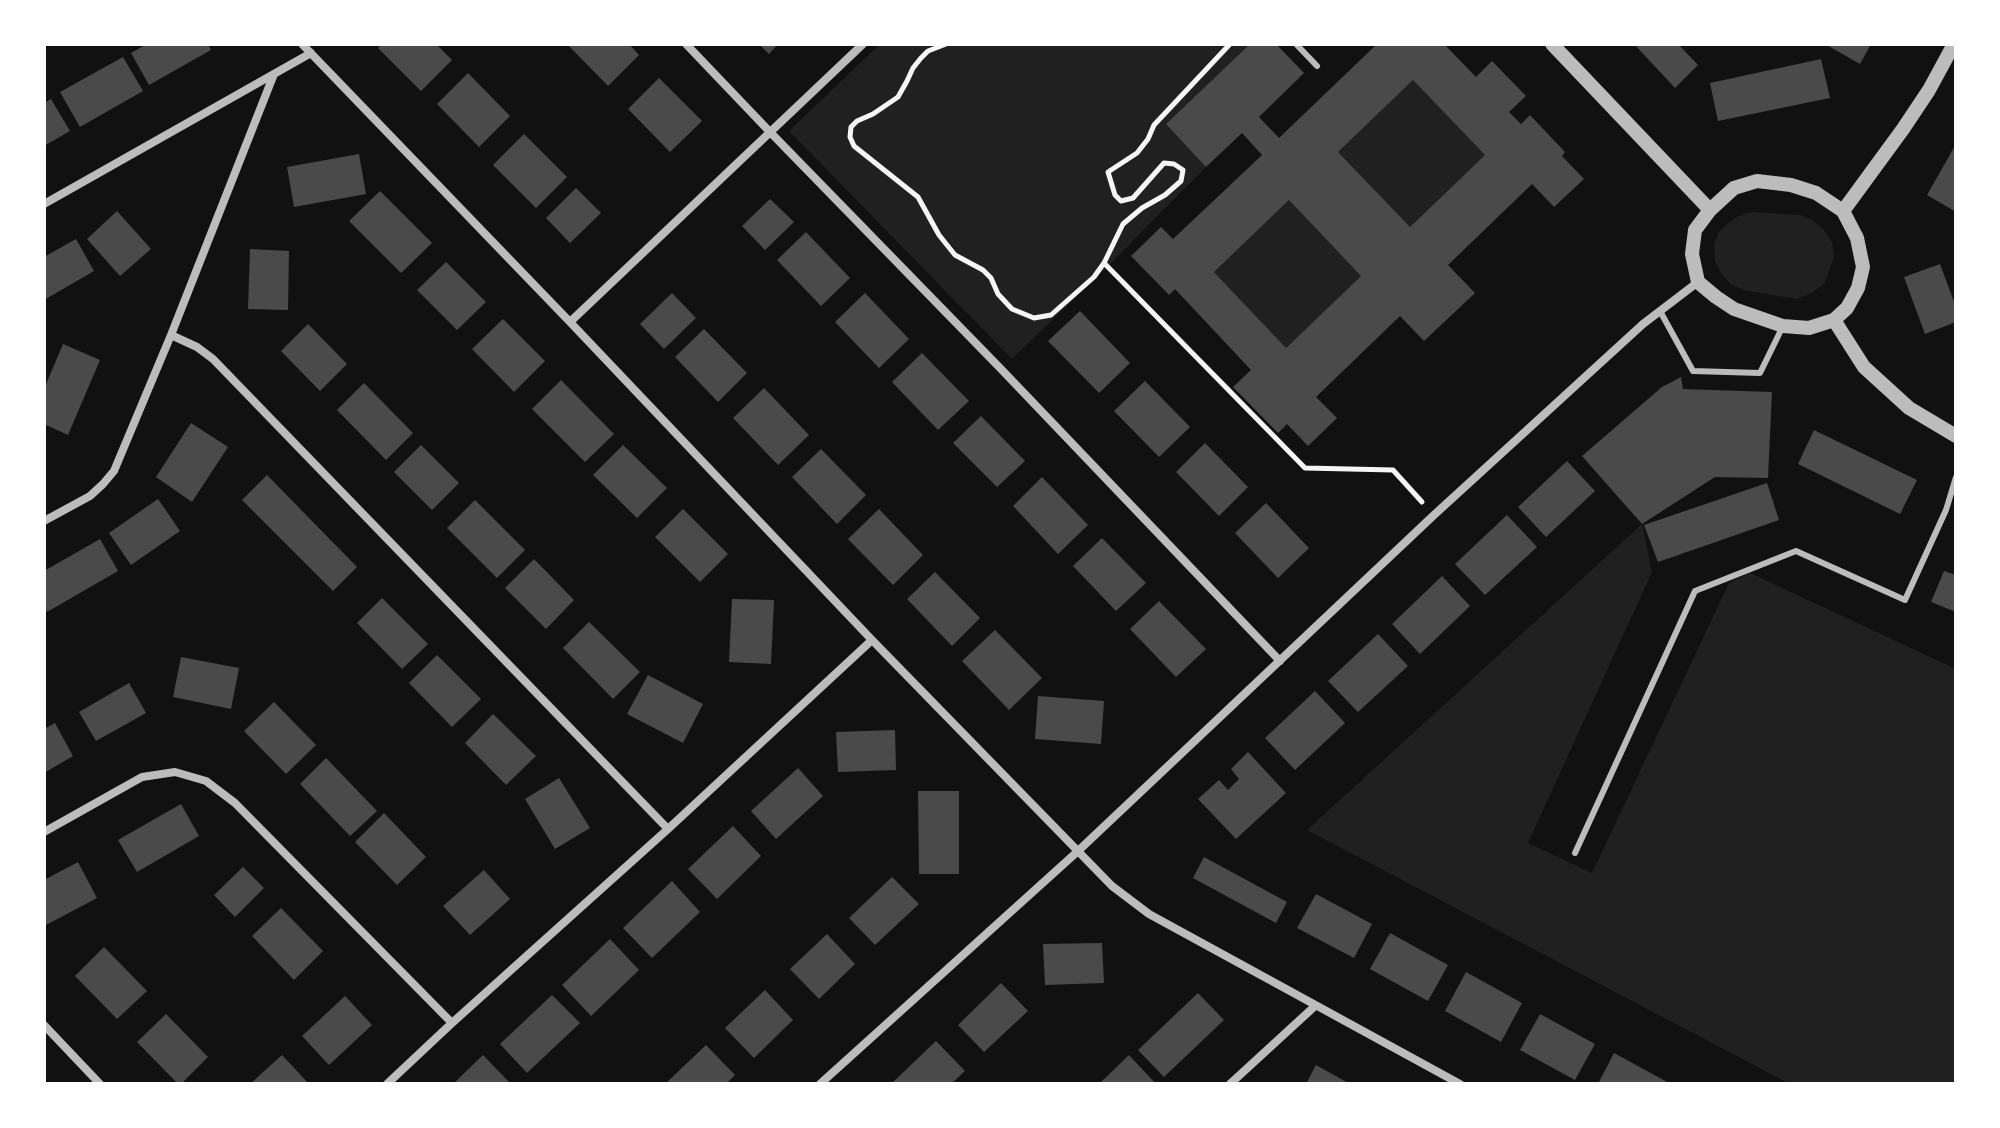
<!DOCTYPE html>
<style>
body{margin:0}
#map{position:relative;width:2000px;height:1128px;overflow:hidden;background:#111;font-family:Mulish,sans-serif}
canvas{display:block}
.frame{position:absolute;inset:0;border:46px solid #fff;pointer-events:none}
</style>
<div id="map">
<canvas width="2000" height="1128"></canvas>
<div class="frame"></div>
</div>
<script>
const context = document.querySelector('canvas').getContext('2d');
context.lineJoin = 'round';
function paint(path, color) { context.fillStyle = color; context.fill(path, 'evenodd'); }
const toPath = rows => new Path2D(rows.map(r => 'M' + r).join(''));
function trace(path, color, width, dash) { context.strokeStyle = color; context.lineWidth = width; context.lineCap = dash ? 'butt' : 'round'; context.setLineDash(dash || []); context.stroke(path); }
paint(toPath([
 [880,44,1250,44,1166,124,1206,167,1103,271,1012,359,789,131],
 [1413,80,1485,155,1410,227,1338,152],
 [1289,200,1361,276,1286,348,1214,272],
 [1751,212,1800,215,1812,220,1823,229,1832,242,1834,257,1825,283,1812,293,1797,299,1743,290,1730,284,1721,273,1715,261,1714,244,1719,232,1727,224,1739,216],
 [1642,524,1652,572,1528,843,1592,873,1729,583,1750,573,1956,669,1956,1084,1790,1084,1307,830]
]), '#202020');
paint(toPath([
 [147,44,208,44,211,50,149,85,131,53],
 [382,44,436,44,452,60,421,91,378,48],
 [567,44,629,44,639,55,608,86],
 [759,44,778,44,769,54],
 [1250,44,1276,44,1304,73,1259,117,1279,138,1377,44,1444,44,1476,77,1492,61,1526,96,1509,112,1521,124,1530,115,1565,152,1562,156,1584,179,1554,207,1532,184,1448,265,1475,293,1424,341,1400,316,1316,397,1337,418,1308,446,1287,424,1278,433,1233,387,1251,370,1175,289,1169,295,1131,256,1161,227,1173,239,1262,155,1242,133,1206,167,1166,124],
 [1413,80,1485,155,1410,227,1338,152],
 [1289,200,1361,276,1286,348,1214,272],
 [1634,44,1678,44,1698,65,1675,88],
 [1825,44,1871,44,1860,64],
 [123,57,143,91,80,127,60,92],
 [1821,59,1830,98,1718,121,1710,83],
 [468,73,510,116,479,147,437,104],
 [659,78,702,121,670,152,628,109],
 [51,99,70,131,44,146,44,103],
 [524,134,567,177,536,208,493,165],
 [1956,144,1956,212,1927,195],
 [359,154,366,194,294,207,287,167],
 [576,188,601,213,570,243,546,218],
 [380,191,432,243,401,273,349,221],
 [770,199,794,222,765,250,742,226],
 [117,211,151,249,120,276,87,239],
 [806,232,850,278,821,306,777,260],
 [76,239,94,271,44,300,44,257],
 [250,249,289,251,288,310,248,309],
 [446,262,486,302,457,330,417,290],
 [1940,264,1956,307,1956,322,1925,334,1904,277],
 [672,293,696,318,664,349,640,324],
 [865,293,909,339,879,368,835,322],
 [1080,311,1130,363,1099,393,1048,341],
 [503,319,545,361,514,392,472,349],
 [308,324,347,364,320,391,281,351],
 [704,329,747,373,718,402,675,357],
 [63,344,100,360,68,435,44,424,44,389],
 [922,353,969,401,938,430,892,382],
 [1681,377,1683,389,1772,392,1768,478,1715,477,1642,524,1582,456,1662,387],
 [561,380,614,434,585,462,532,409],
 [1145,381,1190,427,1159,457,1114,411],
 [364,383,413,433,386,460,337,410],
 [764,388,809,435,778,465,733,418],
 [981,416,1025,461,997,487,953,443],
 [191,423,228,447,192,502,156,477],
 [1814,430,1917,480,1900,514,1798,464],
 [1205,443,1248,487,1219,516,1176,472],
 [421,445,459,483,432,510,394,472],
 [623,445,667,488,637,518,593,475],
 [821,449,866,495,837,524,792,477],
 [1567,461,1595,491,1546,537,1518,507],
 [267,475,357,567,333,591,242,500],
 [1042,477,1088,525,1058,554,1013,506],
 [1767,483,1779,520,1658,562,1644,525],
 [158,499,180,531,131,565,109,533],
 [475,500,525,550,497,578,447,528],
 [1266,503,1309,548,1278,578,1235,533],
 [683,509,728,554,700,582,655,537],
 [879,509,923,555,893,585,848,539],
 [1507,515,1537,547,1485,595,1455,564],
 [1102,538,1146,583,1116,611,1073,566],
 [100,539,118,571,47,612,44,606,44,571],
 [534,559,574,600,546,629,505,588],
 [1944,571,1956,575,1956,612,1931,602],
 [935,572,980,618,952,646,907,599],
 [1442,576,1470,606,1420,654,1392,624],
 [382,598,428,644,402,669,357,623],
 [732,599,774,600,771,664,729,662],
 [1159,601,1206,649,1176,677,1130,629],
 [589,622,640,672,613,699,563,648],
 [995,630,1042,678,1009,710,962,661],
 [1378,634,1408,666,1358,712,1328,681],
 [437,655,481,699,452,727,409,683],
 [181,657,239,668,231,709,173,697],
 [648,675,703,704,683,743,627,714],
 [129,683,146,713,96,741,79,712],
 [1315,691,1345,723,1295,770,1265,738],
 [1038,696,1104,701,1101,744,1035,739],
 [274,702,316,745,286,774,244,731],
 [493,714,536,756,506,785,465,743],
 [55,723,73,756,44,773,44,729],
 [895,730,896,770,838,772,836,732],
 [1248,752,1286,793,1236,839,1198,799,1219,780,1228,790,1239,779,1231,769],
 [326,758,377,811,350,836,300,784],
 [798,768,823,796,776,839,751,811],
 [559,778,590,828,555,849,525,799],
 [918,791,959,791,959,874,919,874],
 [181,804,199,836,137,872,118,840],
 [384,813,426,857,397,885,355,842],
 [733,826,761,856,717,899,688,869],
 [1204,857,1287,902,1276,923,1193,878],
 [78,862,97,898,44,926,44,880],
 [243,867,264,888,235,917,214,895],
 [484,870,510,899,470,935,443,906],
 [892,877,919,904,875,945,849,918],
 [672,881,700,912,652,958,623,928],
 [1316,894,1372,924,1354,958,1297,928],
 [281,908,323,951,294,980,252,936],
 [1390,933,1448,965,1428,1001,1370,969],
 [827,934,855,964,819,999,790,969],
 [610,939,639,970,591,1016,562,985],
 [1102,943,1104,983,1045,985,1043,944],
 [104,947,147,991,117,1019,75,976],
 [1466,972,1522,1003,1501,1042,1445,1011],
 [1001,983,1028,1011,984,1052,958,1025],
 [765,990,793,1020,754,1058,725,1028],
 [1198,993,1224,1020,1164,1077,1138,1050],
 [552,995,580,1023,527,1073,500,1044],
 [345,996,372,1025,329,1065,302,1036],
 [166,1014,208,1057,181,1084,178,1084,137,1042],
 [1540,1014,1595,1044,1575,1080,1520,1050],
 [936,1041,965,1071,951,1084,891,1084],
 [706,1045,735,1075,726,1084,665,1084],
 [1614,1053,1671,1084,1598,1084],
 [282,1055,309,1084,250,1084],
 [483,1055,511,1084,453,1084],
 [1129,1055,1156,1084,1099,1084],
 [1316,1065,1350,1084,1306,1084]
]), '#4a4a4a');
trace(toPath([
 [946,44,928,51,921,58,913,68,907,81,898,97,873,114,857,121,851,127,850,137,854,146,918,197,939,235,955,255,983,270,991,278,998,294,1012,309,1034,318,1051,315,1094,277,1104,263,1123,224,1142,208,1165,195,1181,181,1183,170,1174,164,1164,163,1133,198,1121,201,1115,195,1108,172,1137,153,1148,139,1154,125,1230,44],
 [1104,263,1305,468,1393,470,1422,502]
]), '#f5f5f5', 5);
trace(toPath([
 [1296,44,1317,66],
 [1660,311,1693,371,1760,373,1783,326],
 [1575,853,1695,591,1796,551,1905,600,1946,510,1956,477]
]), '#bcbcbc', 6);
trace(toPath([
 [302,44,570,322,872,640,1112,886,1149,914,1460,1084],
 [686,44,770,132,1001,369,1280,661],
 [44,204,311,53],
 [570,322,863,44],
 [171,335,197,347,213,359,668,829],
 [44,521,90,496,103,484,114,471,171,335,274,74],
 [44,832,142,777,175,772,206,781,235,803,452,1023],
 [44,1025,100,1084],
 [387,1084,452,1023,668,829,872,640],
 [820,1084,1077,852,1434,515,1643,324,1698,282],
 [1230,1084,1315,1006]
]), '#bcbcbc', 8);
trace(toPath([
 [1552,44,1710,210],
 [1757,181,1791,185,1816,193,1843,211,1857,238,1863,267,1858,288,1847,308,1834,320,1809,328,1783,326,1734,309,1716,297,1698,282,1692,254,1695,230,1710,210,1734,188,1757,181],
 [1843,211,1903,129,1929,90,1954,44],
 [1834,320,1864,367,1909,408,1956,436]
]), '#bcbcbc', 14);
</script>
